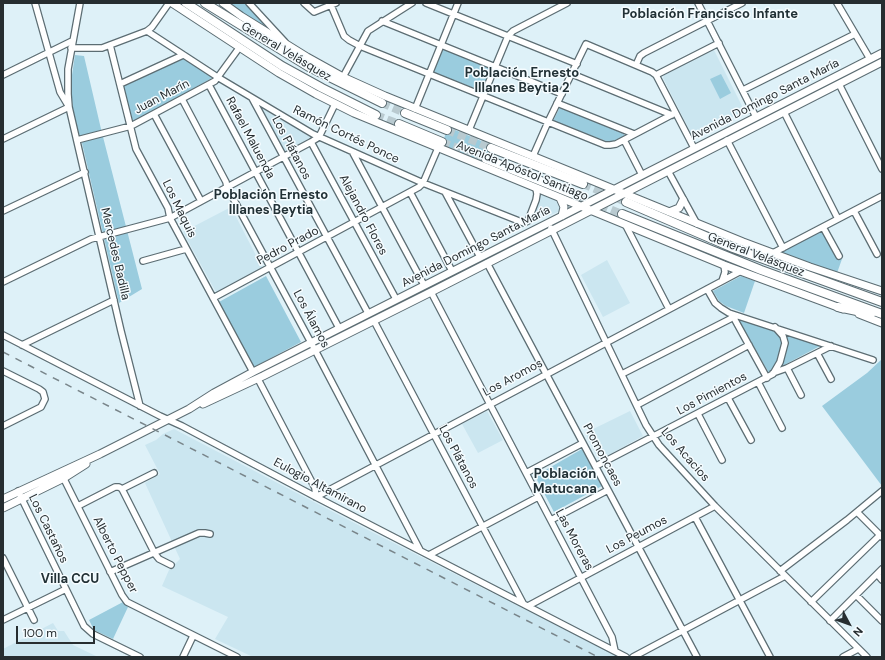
<!DOCTYPE html>
<meta charset="utf-8">
<style>
body{margin:0}
#map{position:relative;width:885px;height:660px;overflow:hidden;background:#def1f8;font-family:"DM Sans",sans-serif}
canvas{display:block}
.frame{position:absolute;inset:0;border:4px solid #262d30;pointer-events:none}
.north{position:absolute;left:829px;top:604px;width:40px;height:40px;-webkit-text-stroke:3px #f5fcff;paint-order:stroke;rotate:131deg;font-size:11px;font-weight:700;line-height:16px;text-align:center;color:#262d30}
.north::after{content:'';display:block;margin:auto;width:14px;height:18px;background:#262d30;clip-path:polygon(50% 0,100% 100%,50% 72%,0 100%)}
.scale{position:absolute;left:16px;top:626px;width:79px;height:18px;box-sizing:border-box;border:2px solid #262d30;border-top:0;padding-left:5px;font-size:12px;line-height:14px;white-space:nowrap;color:#262d30;-webkit-text-stroke:3px #f5fcff;paint-order:stroke}
</style>
<div id="map">
<canvas width="885" height="660"></canvas>
<div class="frame"></div>
<div class="north">N</div>
<div class="scale">100 m</div>
</div>
<script>
const context = document.querySelector('canvas').getContext('2d');
context.lineJoin = 'round';
function paint(path, color) { context.fillStyle = color; context.fill(path, 'evenodd'); }
const toPath = rows => new Path2D(rows.map(r => 'M' + r).join(''));
function trace(path, color, width, dash) { context.strokeStyle = color; context.lineWidth = width; context.lineCap = dash ? 'butt' : 'round'; context.setLineDash(dash || []); context.stroke(path); }
function label(font, color, halo, rows, align = 'center') {
  context.font = font + ' "DM Sans",sans-serif'; context.lineWidth = 3; context.setLineDash([]); context.textBaseline = 'middle'; context.strokeStyle = halo; context.fillStyle = color; for (const [text, x, y, turn = 0] of rows) {
    context.save(); context.translate(x, y); context.rotate((+turn || 0) * Math.PI / 180); context.textAlign = isNaN(turn) ? turn : align; if (halo) context.strokeText(text, 0, 0); context.fillText(text, 0, 0); context.restore();
  }
}
paint(toPath([
 [714,50,743,108,742,112,709,129,707,129,693,137,663,78,664,75],
 [260,107,306,134,311,138,285,153],
 [541,194,557,200,560,208,558,212,530,223],
 [231,207,263,269,217,294,183,232],
 [607,260,630,303,603,317,581,275],
 [487,411,503,440,478,453,462,424],
 [630,411,643,436,601,459,597,457,585,433],
 [174,429,362,527,619,657,253,657,215,639,228,617,162,586,169,570,180,559,145,483,160,474,145,445,156,440,163,434],
 [53,623,58,631,64,631,73,645,98,657,3,657,3,649]
]), '#cbe6f0');
paint(toPath([
 [228,3,245,3,272,32],
 [443,49,492,69,482,91,433,72],
 [75,55,84,56,101,129,142,289,119,303,82,143,74,117,72,100,72,75],
 [882,55,882,58,663,170,661,168],
 [182,58,210,74,212,78,136,121,131,120,123,86],
 [721,74,731,93,720,99,710,79],
 [560,107,624,134,624,136,612,142,606,141,553,121],
 [448,127,491,145,483,164,441,147],
 [822,231,837,258,842,259,837,273,781,252],
 [266,276,301,342,254,367,219,302],
 [741,276,755,281,744,313,726,306,719,301,713,291],
 [738,319,820,346,769,373],
 [882,359,882,486,822,406,867,373],
 [582,449,602,486,554,512,535,476],
 [123,602,128,607,113,639,94,630,89,620]
]), '#9accde');
trace(toPath([
 [382,103,405,113],
 [376,115,399,124],
 [447,130,491,148],
 [442,142,486,159],
 [583,184,626,202],
 [578,196,622,214]
]), '#b9cad0', 8, [8, 4]);
const minor = toPath([
 [80,3,68,69,68,94,69,107,121,331,140,406],
 [249,3,285,42],
 [304,3,314,12,336,3],
 [330,3,344,36,349,40,360,46,605,145,610,145,616,144,675,113],
 [426,3,577,64],
 [698,3,756,117],
 [837,3,870,59],
 [382,21,562,94],
 [147,31,219,78,313,134,423,183,524,223,528,221,536,200,537,194,536,188],
 [110,45,136,149,168,208,170,218,253,372],
 [71,48,102,48,147,31,152,27,169,3],
 [636,65,640,56,644,53,742,3],
 [572,74,672,115],
 [3,75,72,41],
 [656,75,719,43],
 [343,77,368,31,412,3],
 [120,84,183,55],
 [839,84,882,169],
 [209,85,339,328],
 [743,90,855,34],
 [252,98,368,313],
 [182,99,226,182,227,187,315,350,420,550],
 [557,103,634,134],
 [415,109,458,3],
 [784,112,838,219],
 [154,114,201,201],
 [469,130,508,36,513,31,567,3],
 [3,139,69,107,60,92,35,3],
 [77,140,131,126,215,81,239,48],
 [624,140,642,175],
 [727,140,783,248],
 [311,142,396,299],
 [353,153,424,285],
 [533,156,548,122,586,44,652,72,656,75,694,148],
 [668,171,697,224],
 [410,192,452,271],
 [445,192,480,257],
 [3,211,85,172],
 [854,211,877,254],
 [625,224,669,309],
 [823,227,839,256],
 [551,228,646,425,659,445,715,506,867,657],
 [771,254,882,196],
 [143,261,186,249],
 [487,263,697,657],
 [722,281,725,272,724,265],
 [3,282,91,239,170,218,283,157,311,142,319,137,335,104],
 [707,289,715,303,721,308,729,313,873,360],
 [431,292,612,637,615,651],
 [213,298,419,187,423,183,438,148],
 [734,315,735,320,767,378],
 [374,321,523,603],
 [3,335,160,416,182,426,316,497,626,657],
 [22,345,114,300],
 [817,353,831,379],
 [787,368,801,395],
 [3,371,39,389,43,392,45,399,41,407,3,426],
 [773,373,787,368,831,346],
 [622,374,730,319,734,315],
 [258,379,315,488,316,497,741,271],
 [758,382,782,428],
 [728,398,751,440],
 [637,405,749,345],
 [698,414,722,460],
 [596,466,773,374,780,362,785,343,783,336,775,327],
 [526,473,583,443],
 [62,475,122,595,127,602,237,657],
 [122,489,155,554,159,559,171,565],
 [18,491,84,626,93,634,140,657],
 [78,506,115,487,119,487,122,489,154,473],
 [857,512,882,537],
 [695,517,770,657],
 [551,520,608,490],
 [429,555,538,497],
 [3,558,34,620],
 [780,571,847,520,882,491],
 [110,572,199,533,205,533,210,534],
 [877,574,882,580],
 [856,595,882,621],
 [811,602,880,535],
 [528,606,715,506],
 [3,620,66,589],
 [830,621,882,569],
 [183,657,193,636],
 [633,657,785,576],
 [843,657,858,649]
]);
const major = toPath([
 [172,3,279,73,316,94,354,113,724,265,843,309],
 [223,3,241,16,307,57,343,77,385,96,743,242,810,267,882,291],
 [560,198,564,207,562,216],
 [669,212,679,208,683,200],
 [859,314,882,323],
 [203,404,263,376,431,292,882,62],
 [3,499,100,454,189,409,214,393,253,372,562,216,882,53],
 [3,508,64,478,86,464]
]);
const highway = toPath([
 [186,3,282,66,322,88,376,115],
 [205,3,309,67,382,103],
 [405,113,447,130],
 [399,124,442,142],
 [491,148,583,184],
 [486,159,578,196],
 [626,202,733,248,882,302],
 [622,214,761,270,882,314],
 [838,307,871,314]
]);
trace(minor, '#5c6d73', 8);
trace(major, '#5c6d73', 9);
trace(highway, '#5c6d73', 10);
trace(minor, '#fff', 5.5);
trace(major, '#fff', 7);
trace(highway, '#fff', 8);
trace(toPath([
 [3,352,598,657]
]), '#79858a', 1.5, [7, 7]);
label('12px', '#262d30', '#f5fcff', [
 ["General Velásquez",286,52,31],
 ["Juan Marín",162,97,-28],
 ["Avenida Domingo Santa María",765,100,-27],
 ["Ramón Cortés Ponce",346,135,26],
 ["Rafael Maluenda",250,138,62],
 ["Los Plátanos",291,148,62],
 ["Avenida Apóstol Santiago",522,171,22],
 ["Los Maquis",179,209,64],
 ["Alejandro Flores",363,215,62],
 ["Pedro Prado",288,246,-28],
 ["Avenida Domingo Santa María",476,247,-27],
 ["Mercedes Badilla",115,254,77],
 ["General Velásquez",756,255,21],
 ["Los Álamos",311,319,62],
 ["Los Aromos",513,378,-28],
 ["Los Pimientos",712,394,-28],
 ["Promoncaes",602,455,62],
 ["Los Acacios",685,455,49],
 ["Los Plátanos",458,457,62],
 ["Eulogio Altamirano",320,486,28],
 ["Los Castaños",48,529,64],
 ["Los Peumos",637,535,-28],
 ["Las Moreras",574,540,62],
 ["Alberto Pepper",115,555,63]
]);
label('bold 13px', '#223136', '#f5fcff', [
 ["Población Francisco Infante",710,15],
 ["Población Ernesto",522,74],
 ["Illanes Beytia 2",522,89],
 ["Población Ernesto",271,196],
 ["Illanes Beytia",271,211],
 ["Población",565,475],
 ["Matucana",565,490],
 ["Villa CCU",70,580]
]);
</script>
